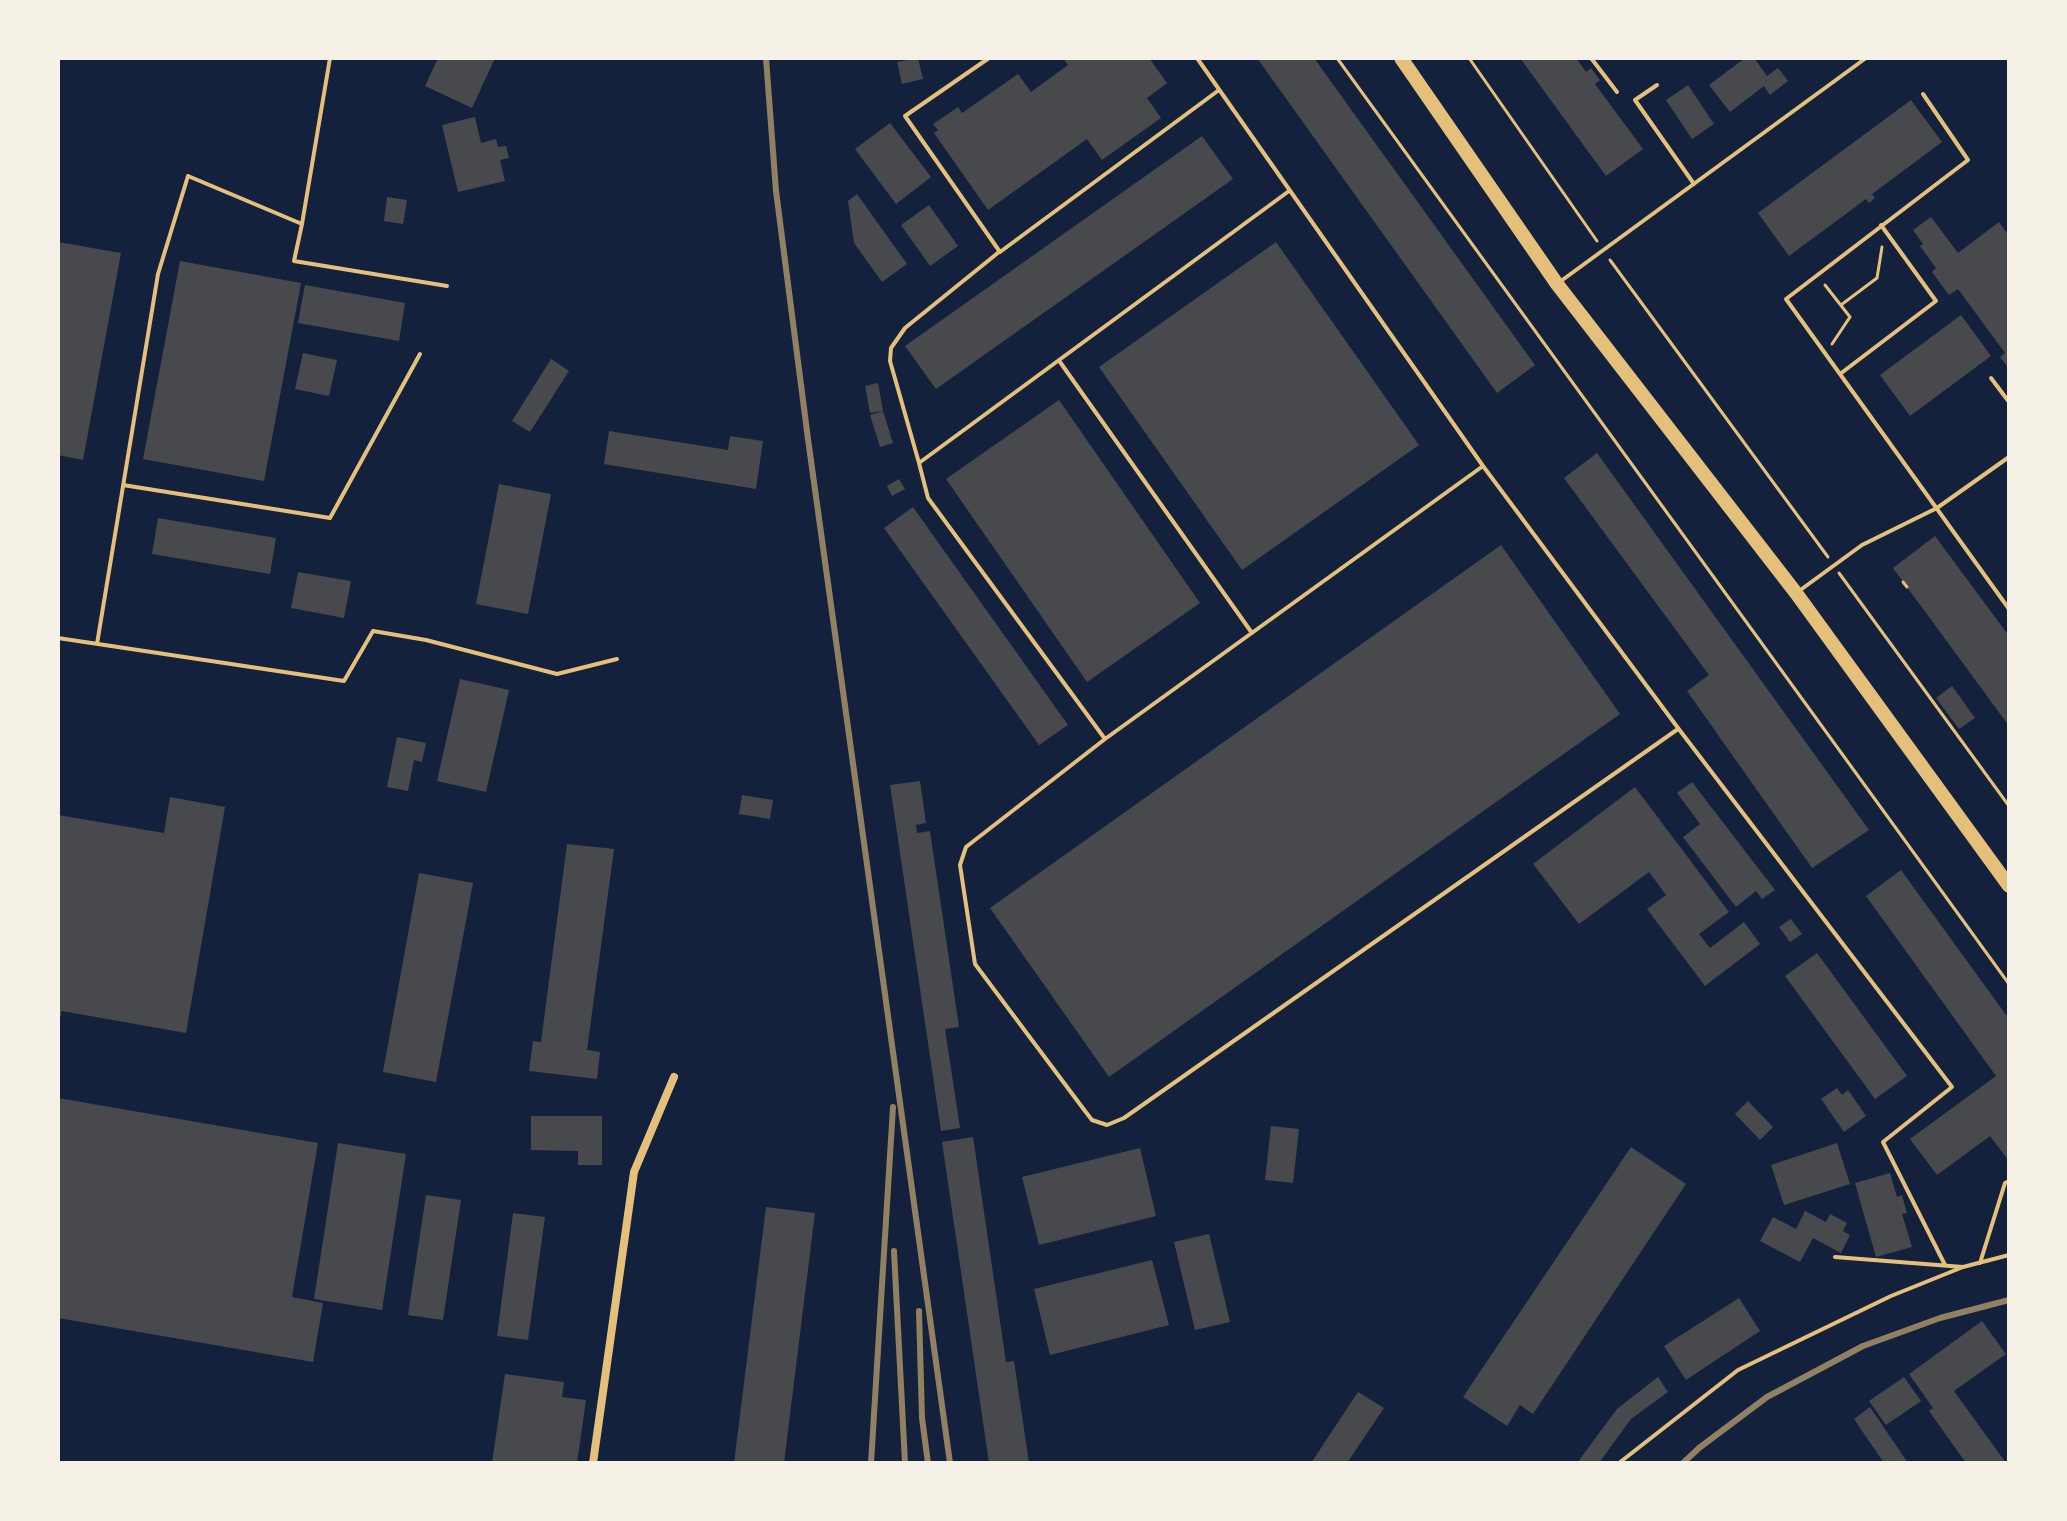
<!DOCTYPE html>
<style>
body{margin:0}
#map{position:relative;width:2067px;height:1521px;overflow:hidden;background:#14213d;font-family:Lato,sans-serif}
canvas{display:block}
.frame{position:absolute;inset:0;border:60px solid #f6f1e7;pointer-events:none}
</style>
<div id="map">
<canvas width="2067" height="1521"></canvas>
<div class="frame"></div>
</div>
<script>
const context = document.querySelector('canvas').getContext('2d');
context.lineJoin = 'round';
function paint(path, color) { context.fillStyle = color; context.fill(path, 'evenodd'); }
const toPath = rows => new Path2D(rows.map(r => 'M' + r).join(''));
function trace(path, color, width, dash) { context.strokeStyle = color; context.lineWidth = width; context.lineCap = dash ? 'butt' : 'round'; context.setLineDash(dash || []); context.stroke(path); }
paint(toPath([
 [438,58,495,58,472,108,425,86],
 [918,58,923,79,902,84,897,62],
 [1063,58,1149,58,1167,83,1147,98,1161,118,1102,160,1087,139,988,210,934,133,938,130,933,124,958,107,962,113,1018,74,1031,92,1068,65],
 [1257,58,1314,58,1535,365,1497,393],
 [1520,58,1576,58,1586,72,1591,68,1600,80,1595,84,1643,149,1606,176],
 [1745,58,1754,58,1767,76,1778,68,1788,81,1770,95,1764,86,1730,112,1709,85],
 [1688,85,1714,124,1692,139,1666,100],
 [1911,100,1942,142,1872,194,1875,198,1869,203,1866,199,1789,256,1758,213],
 [475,117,481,143,496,139,498,147,506,146,509,158,500,160,505,181,458,192,442,125],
 [890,123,931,177,896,204,855,149],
 [1202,136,1233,179,936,389,905,346],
 [857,194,907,264,882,282,854,243,848,201],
 [387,197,407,200,403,224,384,221],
 [929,205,958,246,930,266,901,225],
 [1931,217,1958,253,1999,222,2009,236,2009,369,2000,357,2005,353,1958,289,1949,295,1932,272,1936,268,1920,246,1923,244,1913,230],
 [58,242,121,253,83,460,58,455],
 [1276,242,1419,445,1242,570,1099,367],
 [180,261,301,283,264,481,143,459],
 [305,285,405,303,399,341,298,323],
 [1961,315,1991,356,1910,416,1880,375],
 [303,353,337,360,329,396,295,389],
 [551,359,569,371,530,432,512,421],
 [878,383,883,411,870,413,865,386],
 [1059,400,1200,603,1087,682,946,479],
 [883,411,893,443,880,447,870,415],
 [609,431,728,450,730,436,763,441,756,489,604,464],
 [1597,453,1869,830,1812,868,1687,691,1709,675,1564,478],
 [899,479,905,489,892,496,887,486],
 [499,484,551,494,528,614,476,604],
 [913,507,1068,725,1039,745,884,528],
 [158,518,276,538,270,574,152,554],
 [1935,536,2009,636,2009,726,1893,568],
 [1501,545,1620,714,1109,1077,990,908],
 [298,572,351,581,344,618,291,608],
 [460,679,509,690,486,792,437,781],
 [1952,686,1975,718,1959,729,1936,698],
 [397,737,426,743,422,762,414,760,408,791,387,787],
 [920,781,926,823,916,825,917,833,930,831,959,1027,945,1029,960,1128,941,1131,890,785],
 [1692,782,1775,890,1762,899,1756,891,1736,907,1683,837,1700,824,1677,793],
 [1635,787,1729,912,1699,934,1710,948,1744,922,1760,944,1705,986,1647,909,1666,895,1649,872,1579,924,1533,864],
 [742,795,773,800,770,819,739,814],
 [170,797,225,807,186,1033,62,1011,58,1025,58,815,164,833],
 [567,844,614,849,587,1050,600,1052,597,1079,529,1071,533,1041,541,1042],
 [1901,870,2009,1019,2009,1161,1990,1136,1937,1175,1910,1139,1996,1076,1866,896],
 [419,873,473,883,436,1082,383,1072],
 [1791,919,1802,934,1790,942,1779,927],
 [1817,953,1907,1076,1875,1099,1785,976],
 [1837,1088,1842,1095,1848,1090,1866,1116,1844,1132,1821,1099],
 [58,1098,318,1143,292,1297,323,1303,313,1362,58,1318],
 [1748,1101,1773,1127,1760,1140,1735,1114],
 [531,1116,602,1116,602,1165,578,1165,578,1151,531,1150],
 [1271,1126,1299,1129,1293,1183,1265,1180],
 [973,1137,1006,1362,1014,1361,1029,1463,989,1463,942,1142],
 [338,1143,406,1154,382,1310,314,1299],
 [1837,1143,1850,1184,1784,1205,1771,1165],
 [1631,1147,1686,1184,1533,1414,1520,1405,1507,1426,1463,1397],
 [1140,1148,1156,1216,1039,1245,1022,1177],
 [1890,1173,1897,1197,1902,1195,1907,1213,1902,1214,1912,1247,1876,1257,1855,1183],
 [426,1195,461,1200,443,1320,408,1315],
 [766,1207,815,1213,784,1463,734,1463],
 [1805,1211,1826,1222,1830,1214,1847,1223,1843,1231,1850,1235,1841,1253,1813,1238,1800,1262,1760,1241,1773,1217,1796,1229],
 [513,1213,545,1217,528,1340,497,1336],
 [1209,1234,1230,1322,1195,1330,1174,1242],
 [1152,1260,1169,1325,1050,1355,1034,1289],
 [1739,1298,1760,1331,1686,1380,1664,1346],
 [1982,1321,2006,1354,1954,1391,2006,1463,1966,1463,1929,1411,1933,1408,1909,1374],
 [505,1374,564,1382,562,1397,586,1400,577,1463,492,1463],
 [1658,1377,1668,1392,1631,1419,1599,1463,1577,1463,1617,1409],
 [1904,1377,1921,1401,1886,1425,1869,1401],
 [1358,1392,1384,1408,1347,1463,1311,1463],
 [1870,1407,1908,1463,1884,1463,1854,1419]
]), '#48494c');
trace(toPath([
 [1337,58,2009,984],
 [1469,58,1597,241],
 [1610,260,1828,557],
 [1825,285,1850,317,1832,344],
 [1841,305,1877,278,1882,247],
 [1839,573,2009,806],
 [1903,582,1907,587]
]), '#e5c07b', 3);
trace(toPath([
 [989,58,905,116,1000,252,1219,90],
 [1197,58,1483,466,1678,728,1952,1087,1883,1142,1945,1265],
 [1591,58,1617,92],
 [1657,85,1635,100,1694,184],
 [1923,94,1968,160,1786,299,2009,609],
 [1289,191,919,463,928,498,1105,739,1483,466],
 [302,224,294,261,447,286],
 [1561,281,1866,58],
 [1060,362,1252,633],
 [1840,374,1936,301,1881,225],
 [1991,378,2009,402],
 [919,463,890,361,891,348,905,328,999,252],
 [123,485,330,518,420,354],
 [1799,591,1862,545,1937,508,2009,457],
 [58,638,344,681,373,631,426,640,557,674,617,659],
 [97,644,158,274,188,176,302,224,330,58],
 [1105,739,966,847,960,865,975,964,1085,1111,1092,1120,1107,1125,1124,1118,1678,729],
 [1835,1257,1963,1267,2009,1255],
 [1980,1263,2005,1183,2009,1181],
 [1619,1463,1738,1370,1891,1296,1963,1267]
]), '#e5c07b', 4);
trace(toPath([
 [593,1463,634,1172,674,1077]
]), '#e5c07b', 8);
trace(toPath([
 [1401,58,1557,284,1796,593,2009,886]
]), '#e5c07b', 14);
trace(toPath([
 [766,58,776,191,808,439,950,1463],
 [894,1251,905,1463],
 [919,1311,922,1418,928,1463],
 [871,1463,893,1107],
 [1683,1463,1699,1448,1767,1397,1863,1346,1940,1318,2009,1300]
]), '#918062', 6);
</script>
